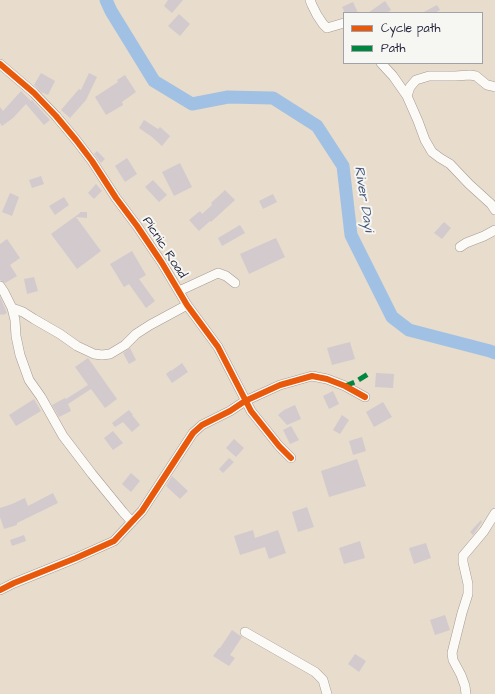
<!DOCTYPE html>
<style>
body{margin:0}
#map{position:relative;width:495px;height:694px;overflow:hidden;background:#e8dccc;font-family:"Architects Daughter",sans-serif}
canvas{display:block}
.legend{position:absolute;left:343px;top:12px;width:140px;height:52px;box-sizing:border-box;background:#f6f6f2;border:1px solid #a1a1a9;margin:0;padding:5px 7px;list-style:none;font-size:12px;color:#22223b}
.legend li{display:flex;align-items:center;gap:8px;height:20px}
.legend b{width:20px;border:1px solid #a1a1a9}
</style>
<div id="map">
<canvas width="495" height="694"></canvas>
<ul class="legend">
<li><b style="height:5px;background:#e8590c"></b>Cycle path</li>
<li><b style="height:5px;background:#00873e"></b>Path</li>
</ul>
</div>
<script>
const context = document.querySelector('canvas').getContext('2d');
context.lineJoin = 'round';
const toPath = rows => new Path2D(rows.map(r => 'M' + r).join(''));
function trace(path, color, width, dash) { context.strokeStyle = color; context.lineWidth = width; context.lineCap = dash ? 'butt' : 'round'; context.setLineDash(dash || []); context.stroke(path); }
function paint(path, color) { context.fillStyle = color; context.fill(path, 'evenodd'); }
function label(font, color, halo, rows, align = 'center') {
  context.font = font + ' "Architects Daughter",sans-serif'; context.lineWidth = 4; context.setLineDash([]); context.textBaseline = 'middle'; context.strokeStyle = halo; context.fillStyle = color; for (const [text, x, y, turn = 0] of rows) {
    context.save(); context.translate(x, y); context.rotate((+turn || 0) * Math.PI / 180); context.textAlign = isNaN(turn) ? turn : align; if (halo) context.strokeText(text, 0, 0); context.fillText(text, 0, 0); context.restore();
  }
}
trace(toPath([
 [106,0,111,11,154,81,192,104,228,97,273,98,317,126,343,166,351,235,392,317,409,330,490,351,495,353]
]), '#a1c1e4', 13);
paint(toPath([
 [168,0,183,0,172,13,164,6],
 [385,1,391,10,387,13,368,13],
 [353,2,358,13,345,13,342,7],
 [437,5,440,10,435,13,422,13],
 [179,14,190,24,180,36,168,26],
 [41,73,55,81,48,95,41,92,34,85],
 [89,73,97,77,86,100,70,118,61,110,79,89,81,90],
 [125,75,136,92,122,102,123,105,106,115,95,97,118,82,117,80],
 [21,91,31,101,32,100,50,120,44,125,26,104,13,118,2,126,0,123,0,107,3,111],
 [144,120,158,129,160,127,170,136,162,146,152,137,139,128],
 [97,151,105,159,101,163,94,154],
 [127,158,137,174,125,182,115,166],
 [180,163,192,187,174,196,162,172],
 [41,176,44,184,32,188,29,180],
 [153,180,167,195,159,202,145,187],
 [96,184,102,191,94,199,88,193],
 [225,190,235,200,211,222,210,221,199,231,189,220,200,211,202,214,212,205,211,203],
 [10,193,19,197,12,216,2,212],
 [273,194,277,202,263,209,259,201],
 [64,197,69,205,55,215,49,206],
 [80,212,87,212,87,218,76,217,101,251,77,269,51,234,80,213],
 [444,222,451,228,442,239,434,233],
 [240,225,245,233,222,246,218,238],
 [276,238,285,257,249,274,240,254],
 [7,239,20,258,10,265,17,276,5,283,0,280,0,244],
 [132,251,146,275,139,279,155,301,146,308,129,284,124,287,110,264],
 [34,277,38,291,27,294,24,279],
 [0,297,7,313,3,315,2,314,0,315],
 [350,342,355,359,332,365,327,348],
 [130,348,136,360,129,364,123,353],
 [88,358,117,399,105,408,91,389,68,404,71,411,59,417,52,405,65,398,66,399,88,385,75,367],
 [182,363,188,372,172,383,166,374,171,370,171,371],
 [376,373,394,374,393,388,375,387],
 [333,391,339,404,329,409,323,396],
 [34,399,41,411,16,426,9,415],
 [383,402,392,417,374,427,366,412],
 [295,405,301,419,287,425,278,415,284,410],
 [129,410,133,415,132,415,140,425,132,432,123,422,115,427,112,423],
 [342,415,349,420,340,434,333,430],
 [291,426,299,440,290,444,283,430],
 [113,431,123,443,113,450,104,438],
 [362,437,366,451,353,455,349,441],
 [234,439,244,448,236,457,226,448],
 [229,458,234,462,223,473,219,469],
 [357,459,366,486,329,497,321,471],
 [131,473,140,481,131,492,122,484],
 [172,476,188,491,180,499,166,486],
 [53,493,58,503,17,523,17,525,4,529,0,517,0,508,12,504,25,498,28,506],
 [307,507,314,527,298,532,292,512],
 [481,520,482,522,473,535,470,532],
 [253,530,255,538,278,530,286,553,269,559,265,547,240,555,234,536],
 [24,535,26,541,12,546,10,540],
 [360,541,365,558,344,564,339,548],
 [426,543,431,558,414,564,409,548],
 [445,615,450,630,435,635,430,620],
 [232,630,242,637,230,655,235,658,229,666,213,656,219,648,220,648],
 [355,654,366,661,359,672,348,664]
]), '#d3cace');
const minor = toPath([
 [310,0,312,5,317,15,323,24,327,28,344,23],
 [381,63,393,76,407,96,418,121,425,140,432,152,440,158,450,164,469,184,491,204,495,210],
 [0,64,34,93,56,116,76,140,92,161,116,198,137,226,162,263,187,305,218,347,251,411,279,446,291,458],
 [407,96,410,87,416,80,429,76,455,76,470,75,476,76,487,85,492,86,495,87],
 [460,247,466,243,484,236,495,230],
 [0,286,4,292,12,308,15,320,16,336,20,355,29,380,41,397,63,436,92,474,123,512,132,522],
 [179,291,218,273,226,276,235,283],
 [12,308,23,312,34,319,60,334,77,346,94,354,102,355,110,354,125,345,136,334,150,325,187,305],
 [0,590,14,583,76,558,114,541,142,511,193,433,202,425,230,411,245,401,280,385,312,376,327,379,345,386,365,397],
 [245,632,315,672,323,680,327,694],
 [466,694,465,686,461,675,453,660,452,653,462,613,468,594,468,584,463,562,463,556,484,531,495,513]
]);
trace(minor, '#a29b95', 10);
trace(minor, '#fcfaf7', 9);
trace(toPath([
 [345,386,355,382,368,374]
]), '#00873e', 5, [10, 5]);
trace(toPath([
 [0,64,34,93,56,116,76,140,92,161,116,198,137,226,162,263,187,305,218,347,251,411,279,446,291,458],
 [0,590,14,583,76,558,114,541,142,511,193,433,202,425,230,411,245,401,280,385,312,376,327,379,345,386,365,397]
]), '#e8590c', 6);
label('13px', '#22223b', '#f6f6f2', [
 ["Picnic Road",164,248,57]
]);
label('italic 14px', '#44557a', '#f6f6f2', [
 ["River Dayi",363,199,81]
]);
</script>
